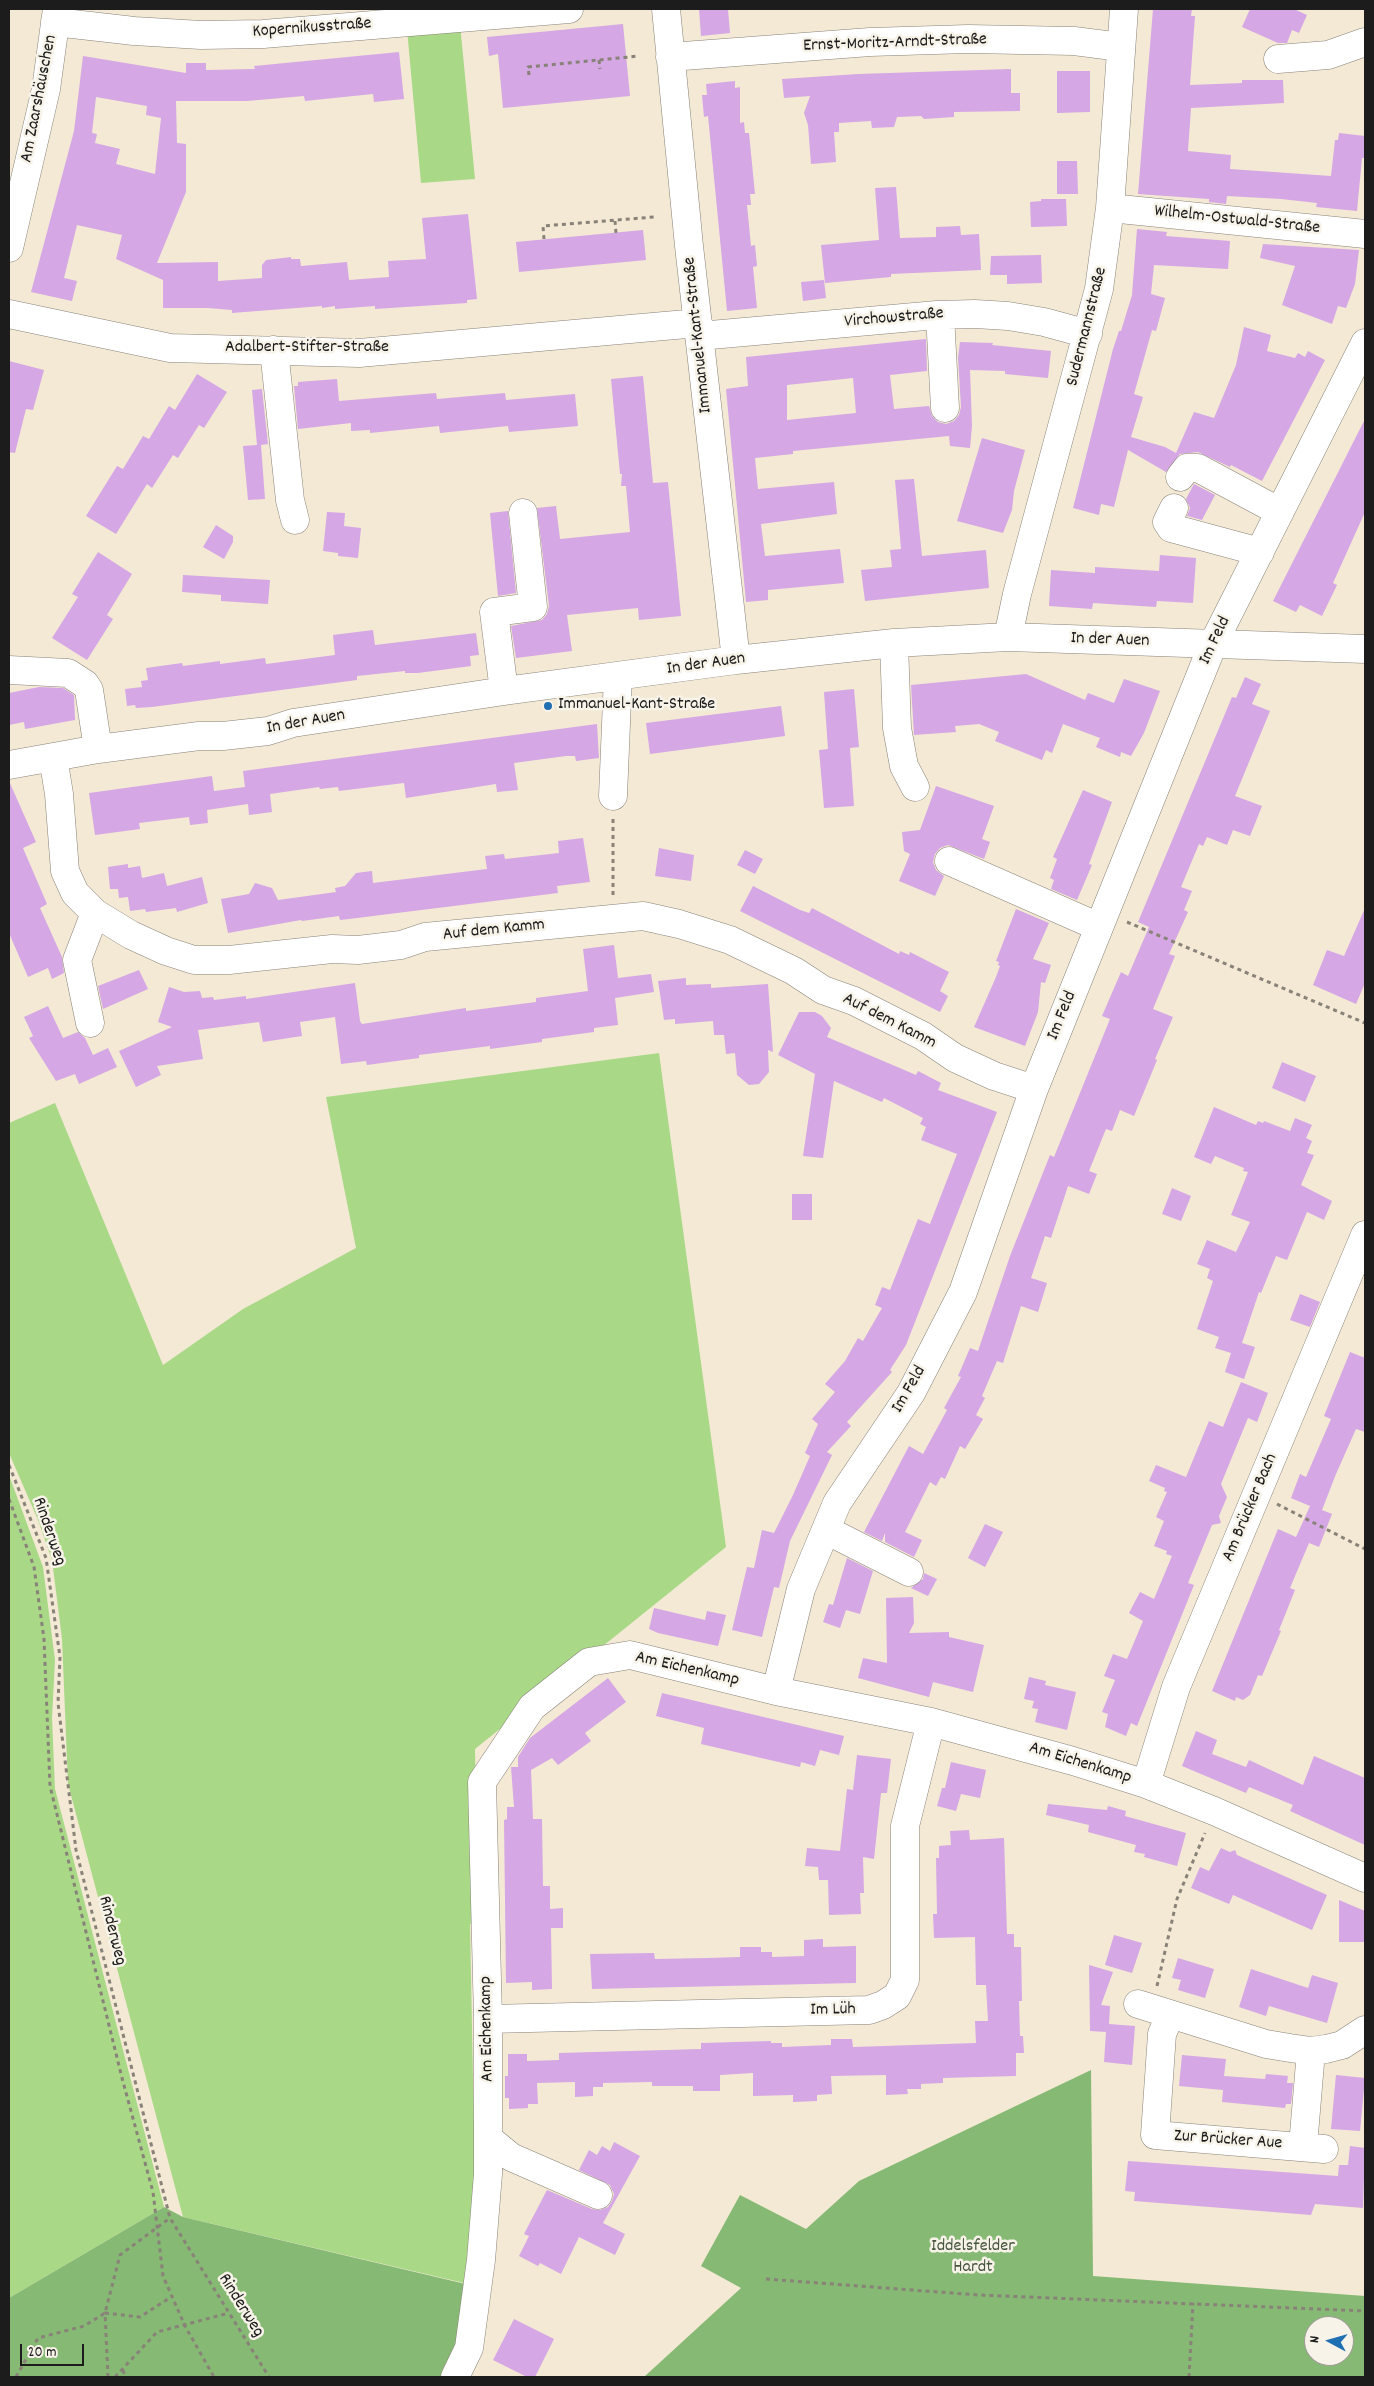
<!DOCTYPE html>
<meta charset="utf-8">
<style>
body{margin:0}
#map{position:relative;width:1374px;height:2386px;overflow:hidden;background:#f4e9d5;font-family:Dekko,sans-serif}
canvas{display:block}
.frame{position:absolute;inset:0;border:10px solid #1c1c1c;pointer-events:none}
.north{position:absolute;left:1304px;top:2316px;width:50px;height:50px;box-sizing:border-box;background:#f7f3e8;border:1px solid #9f9d96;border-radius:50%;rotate:276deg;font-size:14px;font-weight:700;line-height:20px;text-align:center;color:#1c1c1c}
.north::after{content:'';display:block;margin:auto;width:18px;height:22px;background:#1f6fb2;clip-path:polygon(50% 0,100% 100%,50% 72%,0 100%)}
.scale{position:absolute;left:20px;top:2344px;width:64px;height:22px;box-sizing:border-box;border:2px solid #1c1c1c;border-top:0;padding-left:6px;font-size:15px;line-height:18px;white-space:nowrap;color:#1c1c1c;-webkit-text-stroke:4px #f7f3e8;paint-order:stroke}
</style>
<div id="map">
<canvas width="1374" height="2386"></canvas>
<div class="frame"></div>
<div class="north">N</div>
<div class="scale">20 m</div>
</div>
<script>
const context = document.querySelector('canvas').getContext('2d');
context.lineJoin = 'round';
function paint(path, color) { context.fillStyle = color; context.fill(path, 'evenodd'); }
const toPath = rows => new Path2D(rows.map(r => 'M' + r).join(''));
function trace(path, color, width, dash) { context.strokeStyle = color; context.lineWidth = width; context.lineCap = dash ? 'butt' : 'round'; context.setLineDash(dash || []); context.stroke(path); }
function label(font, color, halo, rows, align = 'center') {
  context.font = font + ' Dekko,sans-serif'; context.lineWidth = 5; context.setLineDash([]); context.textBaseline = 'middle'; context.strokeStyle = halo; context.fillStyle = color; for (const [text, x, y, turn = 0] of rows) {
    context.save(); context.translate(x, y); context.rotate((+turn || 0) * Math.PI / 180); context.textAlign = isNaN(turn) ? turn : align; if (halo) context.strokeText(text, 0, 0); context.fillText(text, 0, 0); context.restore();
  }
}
paint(toPath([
 [460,24,475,179,421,183,407,29],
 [659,1053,726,1547,475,1749,478,1925,470,1924,477,2286,183,2217,68,1784,62,1639,52,1560,38,1520,9,1453,9,1123,55,1103,163,1365,243,1309,356,1248,326,1097],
 [9,1475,43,1567,55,1660,52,1718,55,1789,164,2207,9,2298]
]), '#a9d987');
paint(toPath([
 [1091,2070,1093,2276,1365,2296,1365,2377,644,2377,741,2288,701,2266,740,2195,806,2229,859,2181],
 [1314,2326,1344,2326,1344,2356,1314,2356],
 [164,2207,183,2217,474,2286,455,2377,9,2377,9,2298]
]), '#86b974');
paint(toPath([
 [699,9,728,9,730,33,701,36],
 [1153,9,1192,9,1191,16,1195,16,1190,85,1242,83,1242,80,1283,80,1284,103,1191,108,1188,151,1231,155,1230,169,1331,176,1335,140,1338,140,1339,133,1365,136,1365,158,1362,158,1357,211,1316,207,1317,203,1281,199,1227,196,1226,204,1209,202,1209,199,1138,194],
 [1250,9,1294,9,1307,15,1299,33,1292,30,1287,43,1278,43,1242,27],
 [623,24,630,96,503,108,498,54,489,56,487,37],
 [399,52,404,99,374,102,373,94,305,101,304,96,247,101,176,101,177,143,186,144,186,192,157,263,218,262,218,281,262,278,262,265,266,260,291,257,291,259,300,259,301,266,347,262,349,280,389,277,388,261,426,259,422,218,468,214,477,299,467,300,467,303,375,309,375,306,335,309,335,306,322,308,322,306,232,313,232,310,208,308,163,308,163,280,116,259,122,235,77,225,64,278,77,281,72,301,31,292,74,131,83,56,186,73,186,63,206,63,206,70,255,69,254,66],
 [96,97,147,106,146,115,161,118,155,174,116,164,120,149,95,143,97,134,92,133],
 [1011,69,1011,93,1020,93,1020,111,954,112,954,117,924,119,921,116,897,117,894,127,872,128,871,121,839,123,839,132,834,132,836,162,811,164,808,125,804,113,810,96,784,98,782,79,858,74],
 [1057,71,1090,71,1090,112,1057,113],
 [735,81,735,88,740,87,740,123,744,122,745,133,749,133,755,194,750,194,751,205,747,205,751,246,755,245,757,266,753,267,757,308,727,311,708,116,704,117,702,95,707,95,706,84],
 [1057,161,1077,161,1078,194,1057,194],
 [896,187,900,238,936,237,936,227,960,226,961,235,979,234,981,270,891,274,891,277,825,283,821,245,879,240,875,188],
 [1041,199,1066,199,1067,226,1031,227,1030,202,1041,201],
 [1137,229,1167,232,1166,236,1230,241,1228,269,1154,265,1151,294,1165,298,1156,331,1152,330,1134,394,1143,397,1131,437,1165,447,1176,453,1194,412,1214,418,1236,365,1244,327,1271,335,1267,351,1295,358,1298,353,1305,357,1308,351,1325,360,1262,481,1231,465,1230,467,1198,452,1180,454,1166,472,1128,450,1114,507,1101,504,1099,515,1073,508,1113,349,1119,331,1121,331,1132,295],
 [643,230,646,260,519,272,516,242],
 [1263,244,1359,250,1355,284,1346,308,1338,306,1332,324,1282,305,1295,266,1260,258],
 [1041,255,1042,283,1007,284,1007,275,990,275,991,256],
 [824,280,826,298,803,301,801,282],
 [926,339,927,371,890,375,894,409,929,406,932,416,938,422,946,424,954,421,959,415,961,407,958,358,960,342,993,343,992,345,1051,351,1048,378,1005,374,1005,371,970,370,972,426,970,448,950,446,949,436,793,451,793,454,755,458,758,489,834,482,837,514,761,524,765,556,840,549,844,583,768,590,768,600,746,602,726,389,748,386,746,357],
 [853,378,856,413,787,420,787,385],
 [9,361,44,370,33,410,26,409,15,453,9,452],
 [197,374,227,392,204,428,199,425,178,458,173,455,152,488,147,484,116,534,86,516,117,466,123,469,143,436,149,439,169,406,175,410],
 [643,376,653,483,668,482,681,616,639,620,638,608,567,615,572,651,516,658,511,626,542,620,547,614,549,606,537,508,556,506,560,539,630,532,626,486,621,486,622,474,620,474,611,379],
 [337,379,339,401,436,393,437,399,505,393,506,400,575,394,578,426,509,432,508,426,440,433,439,426,370,433,370,430,351,431,351,423,298,429,294,386,298,386,298,382],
 [262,389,268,444,261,445,265,499,248,500,243,446,257,445,252,390],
 [1365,419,1365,512,1333,583,1337,585,1322,616,1300,605,1296,612,1273,601],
 [982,438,1025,450,1014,491,1012,510,1003,533,957,521],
 [914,479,922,556,986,550,989,588,865,601,861,570,892,567,890,550,901,549,895,480],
 [1194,484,1215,495,1202,520,1187,516,1190,508,1186,499],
 [508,511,516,593,498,596,490,513],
 [327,512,345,513,344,526,361,528,358,558,338,556,338,553,323,551],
 [216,525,233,536,233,542,224,559,203,547],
 [98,552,132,574,107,615,113,619,87,660,52,638,78,597,72,594],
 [1160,555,1196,558,1193,603,1157,601,1156,607,1093,603,1092,609,1049,606,1051,570,1095,573,1095,567,1159,571],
 [183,575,270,580,268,604,221,601,221,595,182,592],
 [373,630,375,645,476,633,479,655,470,656,471,666,418,673,405,673,405,671,357,676,357,680,152,707,136,708,135,705,127,706,125,689,142,687,141,681,148,680,146,668,182,663,183,666,220,661,220,664,265,658,266,664,335,655,333,635],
 [1026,674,1085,700,1088,693,1114,703,1124,679,1160,691,1144,733,1131,756,1121,752,1120,757,1096,747,1100,738,1063,724,1052,753,1046,750,1042,760,995,741,999,732,979,724,955,726,956,732,914,735,911,685],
 [1245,677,1261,684,1252,704,1270,711,1235,796,1262,806,1250,836,1233,830,1227,845,1207,837,1203,846,1199,844,1181,887,1192,891,1184,910,1188,912,1169,954,1175,956,1153,1009,1173,1017,1155,1059,1157,1060,1134,1116,1120,1110,1112,1131,1106,1129,1089,1171,1097,1174,1089,1194,1068,1186,1051,1238,1045,1236,1031,1278,1047,1283,1038,1312,1021,1306,1003,1363,997,1361,982,1396,985,1398,976,1415,983,1419,965,1449,960,1446,945,1479,941,1477,936,1486,930,1482,905,1532,922,1540,914,1557,885,1542,885,1533,882,1541,864,1532,909,1446,923,1454,947,1410,944,1408,961,1377,958,1376,970,1348,978,1351,1010,1256,1050,1155,1054,1157,1110,1019,1102,1016,1121,972,1128,976,1149,927,1138,922,1232,697,1236,698],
 [39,687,63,688,74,695,75,720,25,729,24,722,9,725,9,693],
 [854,689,859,747,850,748,854,806,824,808,819,750,828,749,824,692],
 [781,706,785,736,650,754,646,723],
 [597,724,599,758,576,761,575,756,566,756,514,763,518,790,497,792,496,784,406,798,404,783,339,791,338,787,320,789,319,787,270,794,272,812,249,815,248,804,207,810,208,823,190,825,189,817,139,823,140,829,95,835,89,793,212,776,214,791,245,787,243,771],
 [9,781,36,842,23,848,47,904,40,908,62,957,64,973,52,979,48,968,28,977,9,933],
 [936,786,994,806,982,839,990,842,984,859,948,845,940,848,935,854,933,862,936,870,944,876,935,896,899,881,910,854,904,851,902,832,920,830],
 [1083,790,1112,802,1089,864,1092,865,1077,900,1051,889,1054,880,1050,878,1057,859,1053,857],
 [583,838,590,882,557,886,558,893,349,919,340,920,339,916,302,921,301,920,228,933,221,899,249,894,255,883,272,888,278,900,336,892,335,888,345,886,356,873,372,871,373,883,487,869,485,856,504,854,505,859,559,853,558,841],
 [659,848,694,855,691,881,655,876],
 [745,850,763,859,755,874,737,865],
 [128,864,128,868,140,866,142,878,164,873,167,886,202,877,208,903,177,912,176,908,146,912,145,909,130,911,128,897,119,898,118,889,110,889,108,867],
 [753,886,800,910,809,913,812,908,899,954,900,951,909,955,910,952,949,972,940,991,948,996,940,1012,740,911],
 [1365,908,1365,983,1356,1004,1313,985,1327,950,1344,956],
 [1016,909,1049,923,1033,959,1051,965,1045,983,1041,982,1038,1012,1025,1046,974,1027,996,977,1000,966,998,965,999,962,996,961],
 [614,945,618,978,651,974,654,992,615,998,618,1025,594,1028,594,1032,542,1039,542,1042,490,1049,490,1046,419,1055,419,1058,367,1065,366,1061,341,1064,335,1017,300,1022,302,1036,263,1042,259,1022,198,1030,203,1059,157,1066,161,1075,136,1087,119,1051,172,1027,158,1022,169,987,184,992,200,991,202,998,213,997,214,1000,246,996,246,999,355,983,360,1021,362,1024,466,1008,466,1011,536,1002,536,998,588,991,583,949],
 [139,970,148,989,103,1009,98,986],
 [686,978,686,985,711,984,711,988,768,984,773,1052,768,1050,769,1072,759,1084,749,1085,737,1075,735,1053,726,1054,724,1035,714,1035,713,1021,675,1024,675,1019,664,1020,658,981],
 [48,1006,63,1038,78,1032,85,1038,93,1055,108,1048,117,1067,79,1084,75,1074,56,1081,29,1038,33,1036,24,1017],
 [799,1012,815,1012,822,1016,831,1028,827,1037,916,1075,918,1071,941,1083,938,1090,997,1112,906,1345,890,1370,892,1372,847,1422,851,1426,827,1452,832,1455,790,1541,779,1588,774,1587,762,1637,732,1630,747,1567,754,1568,762,1530,774,1533,793,1495,810,1456,805,1453,818,1424,812,1419,835,1392,825,1384,845,1361,858,1338,863,1341,882,1308,875,1305,882,1287,890,1290,918,1219,930,1224,957,1154,921,1140,926,1127,920,1124,923,1118,884,1098,882,1102,834,1081,823,1158,803,1156,815,1074,778,1055],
 [1282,1062,1316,1076,1305,1102,1272,1088],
 [1214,1107,1256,1125,1258,1121,1263,1123,1264,1121,1290,1131,1295,1118,1312,1125,1306,1138,1312,1141,1307,1153,1314,1155,1301,1185,1332,1201,1324,1220,1307,1212,1287,1260,1276,1256,1261,1293,1259,1292,1242,1343,1255,1347,1244,1379,1225,1372,1231,1353,1215,1348,1219,1337,1197,1329,1213,1281,1207,1278,1210,1269,1197,1264,1207,1240,1236,1252,1250,1222,1231,1215,1248,1172,1243,1171,1244,1168,1215,1156,1211,1164,1194,1157],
 [1172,1188,1191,1196,1181,1221,1162,1214],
 [792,1194,812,1194,812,1220,792,1220],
 [1300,1294,1320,1302,1310,1327,1290,1320],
 [1350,1352,1365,1358,1365,1432,1356,1429,1336,1474,1322,1510,1332,1514,1319,1547,1309,1543,1290,1588,1295,1590,1279,1630,1281,1631,1262,1676,1258,1675,1250,1695,1243,1700,1236,1697,1235,1701,1212,1691,1278,1529,1296,1537,1310,1506,1291,1498,1300,1474,1306,1477,1331,1419,1324,1416],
 [1241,1382,1268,1393,1257,1422,1248,1418,1221,1484,1227,1497,1219,1516,1221,1523,1212,1525,1188,1583,1194,1585,1137,1726,1131,1723,1126,1736,1105,1727,1108,1714,1102,1712,1115,1680,1104,1676,1113,1654,1127,1659,1143,1621,1129,1613,1140,1592,1154,1599,1172,1556,1166,1554,1167,1551,1154,1546,1164,1521,1156,1517,1167,1492,1164,1491,1165,1488,1149,1481,1156,1465,1186,1477,1209,1421,1223,1427],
 [985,1524,1003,1532,985,1567,968,1558],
 [847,1558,873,1571,860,1614,846,1610,840,1628,823,1622,829,1604,833,1605],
 [924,1573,937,1579,928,1596,911,1588,923,1579],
 [913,1597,914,1623,909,1633,949,1632,949,1637,984,1645,973,1692,933,1682,929,1697,858,1678,863,1658,887,1663,886,1598],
 [654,1608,705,1620,707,1611,726,1615,718,1646,658,1633,649,1629],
 [1029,1677,1046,1681,1045,1685,1076,1692,1067,1730,1035,1722,1038,1709,1032,1708,1034,1701,1024,1699],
 [608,1678,626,1702,585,1733,591,1741,558,1765,552,1758,531,1770,533,1819,542,1819,543,1886,550,1886,550,1909,563,1908,563,1928,551,1928,552,1989,532,1990,532,1982,506,1983,504,1820,507,1819,507,1807,514,1807,511,1767,518,1767,518,1757,530,1738],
 [662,1693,844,1736,839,1755,820,1750,815,1766,801,1762,800,1767,701,1744,704,1728,656,1716],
 [1196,1731,1217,1740,1212,1754,1246,1767,1249,1760,1303,1785,1314,1756,1365,1778,1365,1845,1290,1811,1293,1805,1249,1787,1246,1793,1182,1766],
 [857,1755,891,1759,887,1793,881,1793,874,1859,863,1857,864,1893,860,1893,861,1914,829,1915,828,1880,819,1880,818,1867,805,1866,807,1848,840,1851,847,1789,853,1790],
 [951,1762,986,1770,980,1798,961,1794,956,1811,937,1806,942,1788,945,1788],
 [1048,1804,1107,1810,1108,1806,1126,1811,1125,1816,1186,1833,1177,1866,1144,1857,1145,1854,1134,1852,1136,1845,1088,1832,1089,1825,1046,1815],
 [969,1830,970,1840,1004,1838,1007,1934,1014,1934,1014,1947,1021,1947,1022,2001,1019,2001,1020,2036,1023,2036,1024,2053,1016,2053,1016,2076,943,2078,943,2083,921,2084,921,2089,907,2089,908,2094,886,2095,886,2075,831,2076,832,2094,817,2095,817,2101,793,2102,793,2095,753,2096,753,2073,720,2075,720,2091,693,2091,693,2086,652,2086,652,2082,603,2083,603,2087,593,2087,593,2096,575,2097,575,2082,537,2083,538,2104,528,2104,528,2108,509,2109,509,2098,505,2098,505,2076,508,2076,508,2054,527,2054,527,2061,559,2060,559,2053,701,2049,701,2043,771,2041,771,2043,782,2043,782,2047,831,2045,831,2039,852,2039,853,2047,976,2043,975,2021,988,2021,986,1985,976,1985,975,1937,934,1938,933,1914,937,1914,936,1858,939,1858,939,1846,951,1845,950,1831],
 [1221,1848,1230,1852,1235,1850,1237,1855,1327,1895,1312,1930,1233,1895,1229,1904,1191,1888,1200,1867,1209,1871],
 [1339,1900,1365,1911,1365,1942,1339,1942],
 [1114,1935,1142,1943,1132,1973,1105,1965],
 [823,1939,823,1947,856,1946,856,1983,592,1989,590,1954,654,1953,655,1959,707,1958,740,1957,740,1947,761,1947,761,1952,772,1952,772,1957,804,1956,804,1940],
 [1178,1958,1214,1969,1205,1998,1178,1990,1181,1980,1172,1978],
 [1089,1965,1113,1972,1101,2005,1110,2006,1109,2024,1135,2026,1132,2065,1104,2062,1106,2032,1090,2031],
 [1251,1969,1308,1988,1312,1975,1338,1983,1327,2023,1269,2006,1266,2016,1239,2007],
 [1182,2055,1226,2059,1224,2076,1265,2079,1266,2074,1288,2076,1287,2083,1293,2083,1291,2104,1286,2104,1285,2108,1222,2102,1224,2079,1223,2090,1179,2086],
 [1336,2075,1365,2078,1360,2131,1331,2129],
 [614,2142,640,2156,603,2223,625,2234,615,2255,579,2237,561,2274,540,2263,538,2266,519,2256,529,2236,524,2234,547,2190,592,2209,600,2210,608,2207,612,2201,614,2194,610,2185,579,2170,589,2150,597,2155,602,2146,610,2151],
 [1350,2146,1365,2148,1363,2208,1315,2204,1311,2215,1134,2201,1135,2192,1125,2191,1128,2161,1338,2176,1339,2165,1348,2165],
 [514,2319,554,2339,535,2377,527,2377,493,2360]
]), '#d5a7e5');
const minor = toPath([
 [666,9,689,246,736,660],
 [55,22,134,31,201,35,263,34,569,9],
 [670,57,870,42,968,39,1074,41,1121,47],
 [1278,59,1328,55,1365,42],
 [1110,208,1365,234],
 [9,248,46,89,57,9],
 [9,314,170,348,359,353,698,323],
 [940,315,945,408],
 [699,336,937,315,975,314,1008,316,1044,322,1088,334],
 [274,350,290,500,295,520],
 [1180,477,1187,468,1198,468,1280,512],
 [1174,508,1167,522,1171,528,1260,552],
 [1008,637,1017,594,1099,289,1110,208,1124,9],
 [894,643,897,728,904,766,915,787],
 [9,670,68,673,85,684,89,690,98,749],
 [504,691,494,612,533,607,523,513],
 [53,757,59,794,65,871,75,893,95,913,131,935,166,951,194,960,229,960,332,949,358,950,401,945,425,937,643,916,679,924,730,940,794,971,823,990,854,1001,923,1036,955,1058,994,1076,1034,1089],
 [9,765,98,749,199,736,223,736,268,731,293,723,504,691,736,660,894,643,1008,637,1365,649],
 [613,796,618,676],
 [949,861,1099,927],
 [90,1023,77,960,95,913],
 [826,1530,909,1572],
 [776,1691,801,1589,837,1503,911,1393,963,1292,1034,1089,1213,644,1365,343],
 [1146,1784,1176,1687,1365,1235],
 [1138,2004,1266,2044,1290,2048,1311,2051,1326,2049,1342,2045,1365,2030],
 [1170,2015,1162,2034,1155,2135,1324,2149],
 [488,2019,869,2010,883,2005,897,1996,905,1980,905,1826,931,1722],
 [489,2139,511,2157,598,2195],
 [1303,2146,1311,2051],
 [455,2377,469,2348,481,2260,488,2174,488,2019,482,1782,532,1707,589,1662,630,1655,776,1691,931,1722,1073,1761,1146,1784,1214,1811,1365,1878]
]);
trace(minor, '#888278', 29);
trace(toPath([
 [599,60,600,69],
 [529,75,528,67,639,56],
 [615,221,616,233],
 [544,239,543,226,654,217],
 [613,819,613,895],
 [1127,922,1365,1023],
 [9,1465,46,1558,60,1657,58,1703,76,1850,170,2218,269,2377],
 [9,1499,34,1567,44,1639,50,1786,122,2078,153,2192,163,2276,185,2326,214,2377],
 [1277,1504,1365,1549],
 [1157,1986,1177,1899,1205,1833],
 [766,2279,979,2295,1365,2311],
 [123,2370,125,2377],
 [16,2377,38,2338,84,2326,105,2313,120,2255,170,2218],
 [108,2377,105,2313,140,2317,171,2297],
 [115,2377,157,2332,229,2313],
 [1189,2377,1193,2303]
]), '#888278', 3, [4, 4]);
trace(minor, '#fff', 28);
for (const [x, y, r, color] of [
 [548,706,5,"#1f6fb2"]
]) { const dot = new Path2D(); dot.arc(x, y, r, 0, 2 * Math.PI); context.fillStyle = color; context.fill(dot); trace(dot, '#f7f3e8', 2); }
label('18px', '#1c1c1c', '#f7f3e8', [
 ["Kopernikusstraße",312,29,-4],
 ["Ernst-Moritz-Arndt-Straße",895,44,-2],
 ["Am Zaarshäuschen",40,99,-79],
 ["Wilhelm-Ostwald-Straße",1237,221,6],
 ["Virchowstraße",894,319,-5],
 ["Sudermannstraße",1088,327,-76],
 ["Immanuel-Kant-Straße",699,335,-96],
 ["Adalbert-Stifter-Straße",307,349],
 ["In der Auen",1110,641,2],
 ["Im Feld",1216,641,-65],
 ["In der Auen",706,665,-8],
 ["In der Auen",306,723,-10],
 ["Auf dem Kamm",494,931,-6],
 ["Im Feld",1063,1016,-68],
 ["Auf dem Kamm",889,1022,27],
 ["Im Feld",910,1390,-60],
 ["Am Brücker Bach",1251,1508,-67],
 ["Rinderweg",48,1532,71],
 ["Am Eichenkamp",687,1670,13],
 ["Am Eichenkamp",1080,1764,17],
 ["Rinderweg",111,1931,76],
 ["Im Lüh",833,2011,-1],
 ["Am Eichenkamp",488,2029,-91],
 ["Zur Brücker Aue",1228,2141,4],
 ["Rinderweg",240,2306,58]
]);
label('18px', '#1c1c1c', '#f7f3e8', [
 ["Immanuel-Kant-Straße",558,706]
], 'left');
label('18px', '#46553c', '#f7f3e8', [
 ["Iddelsfelder",973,2248],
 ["Hardt",973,2269]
]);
</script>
